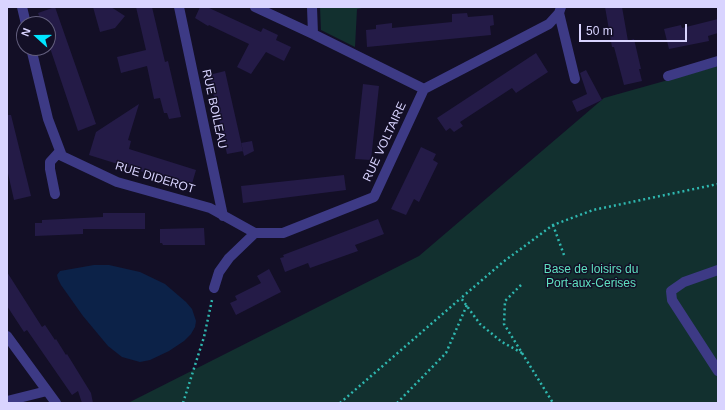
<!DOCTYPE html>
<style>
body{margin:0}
#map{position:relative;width:725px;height:410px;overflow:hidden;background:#130f26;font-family:Arial,sans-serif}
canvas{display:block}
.frame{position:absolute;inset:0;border:8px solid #d9d4ff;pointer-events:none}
.north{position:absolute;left:16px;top:16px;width:40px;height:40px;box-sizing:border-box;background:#130f26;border:1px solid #625e7d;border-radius:50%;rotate:291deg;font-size:11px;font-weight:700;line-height:16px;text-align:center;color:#d9d4ff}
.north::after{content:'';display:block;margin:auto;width:14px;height:18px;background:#00e5ff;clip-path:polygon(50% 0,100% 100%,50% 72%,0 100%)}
.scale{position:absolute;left:579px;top:24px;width:108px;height:18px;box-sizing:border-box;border:2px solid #d9d4ff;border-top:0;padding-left:5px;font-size:12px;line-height:14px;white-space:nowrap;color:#d9d4ff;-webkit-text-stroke:3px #130f26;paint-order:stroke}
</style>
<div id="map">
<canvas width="725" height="410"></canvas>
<div class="frame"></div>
<div class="north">N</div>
<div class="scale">50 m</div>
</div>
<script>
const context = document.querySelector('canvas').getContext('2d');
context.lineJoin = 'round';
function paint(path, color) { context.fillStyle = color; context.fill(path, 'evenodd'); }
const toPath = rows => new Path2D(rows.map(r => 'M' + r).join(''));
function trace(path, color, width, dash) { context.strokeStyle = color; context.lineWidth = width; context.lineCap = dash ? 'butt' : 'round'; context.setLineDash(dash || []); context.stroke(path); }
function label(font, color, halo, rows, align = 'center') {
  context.font = font + ' Arial,sans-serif'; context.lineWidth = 3; context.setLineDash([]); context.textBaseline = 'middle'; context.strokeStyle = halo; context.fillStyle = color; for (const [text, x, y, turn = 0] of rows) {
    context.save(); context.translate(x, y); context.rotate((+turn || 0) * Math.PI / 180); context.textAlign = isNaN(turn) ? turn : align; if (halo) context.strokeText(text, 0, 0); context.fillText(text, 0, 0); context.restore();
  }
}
paint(toPath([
 [320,7,367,7,357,9,355,47,321,30],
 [718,66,718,403,128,403,419,256,604,98]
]), '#12302f');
paint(toPath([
 [94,265,109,265,140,272,165,284,186,302,192,309,196,321,195,327,191,334,184,341,169,351,150,360,140,362,122,357,108,346,83,316,61,285,58,279,57,275,60,271]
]), '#0c2248');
paint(toPath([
 [55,7,96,124,78,131,48,42,48,24,42,24,38,13],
 [93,7,111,7,125,16,115,28,100,32],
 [136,7,152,7,165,62,168,61,181,117,169,119,167,113,164,113,160,98,154,99,147,66,121,73,117,57,146,50],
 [200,7,207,7,261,32,263,28,278,35,276,40,291,47,284,61,266,52,251,74,237,67,249,44,209,25,208,26,195,18],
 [605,7,622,7,628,41,634,39,641,69,639,69,642,81,624,85,614,47,612,47],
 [467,13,468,17,493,15,494,25,490,26,491,35,367,47,366,30,376,29,376,25,392,23,392,28,452,22,452,14],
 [718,19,718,33,708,36,709,41,669,49,664,29,681,25,682,28],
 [536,53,548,72,516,93,512,88,460,122,463,126,454,132,450,128,446,131,437,118],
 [586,70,602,100,577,112,572,101,587,94,580,73],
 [225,71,243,151,227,154,209,75],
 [363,84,379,86,371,160,355,159],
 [139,104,128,140,131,141,129,149,196,170,191,187,89,155,96,132],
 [7,115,11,115,31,196,14,200,7,169],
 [252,141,254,151,244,156,241,143],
 [421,147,436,154,433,160,438,163,419,202,414,199,406,215,391,209],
 [344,175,346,190,243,203,241,186],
 [103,213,145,213,145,229,83,229,83,234,35,236,35,223,42,223,42,220,103,217],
 [378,219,384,234,355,245,358,251,310,268,308,263,285,272,280,258,284,257,283,255],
 [204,228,205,245,163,245,162,243,160,243,160,229],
 [269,269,281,292,236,315,230,303,237,300,235,296,261,283,257,276],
 [7,272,42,327,45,325,55,340,56,339,66,355,67,354,91,393,93,403,82,403,78,391,72,395,27,330,24,332,7,306]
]), '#241b47');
trace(toPath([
 [553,225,564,255],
 [521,285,505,301,504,324,553,403],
 [522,353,502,342,480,324,461,298,503,262,553,225,593,210,718,184],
 [183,403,204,337,212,300],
 [340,403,461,298],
 [397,403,446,353,467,305]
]), '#2fb8b0', 2.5, [2, 3]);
trace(toPath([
 [22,7,26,24],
 [179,7,223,216],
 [255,7,313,34,424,89],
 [312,7,313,34],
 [559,13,575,79],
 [31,48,48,119,62,156,117,182,210,208,255,233],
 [668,76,718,61],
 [55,194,50,169,50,162,60,151],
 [718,270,684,282,671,291,672,300,718,371],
 [214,288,219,272,229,258,255,233,283,233,374,197,424,89,549,24,559,13,561,7],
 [7,336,56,403],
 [7,401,47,391]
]), '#3d3a85', 10);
label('12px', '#d9d4ff', '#130f26', [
 ["RUE BOILEAU",214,109,78],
 ["RUE VOLTAIRE",385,142,-65],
 ["RUE DIDEROT",155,178,17]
]);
label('12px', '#5fe0c0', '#130f26', [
 ["Base de loisirs du",591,270],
 ["Port-aux-Cerises",591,284]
]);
</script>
